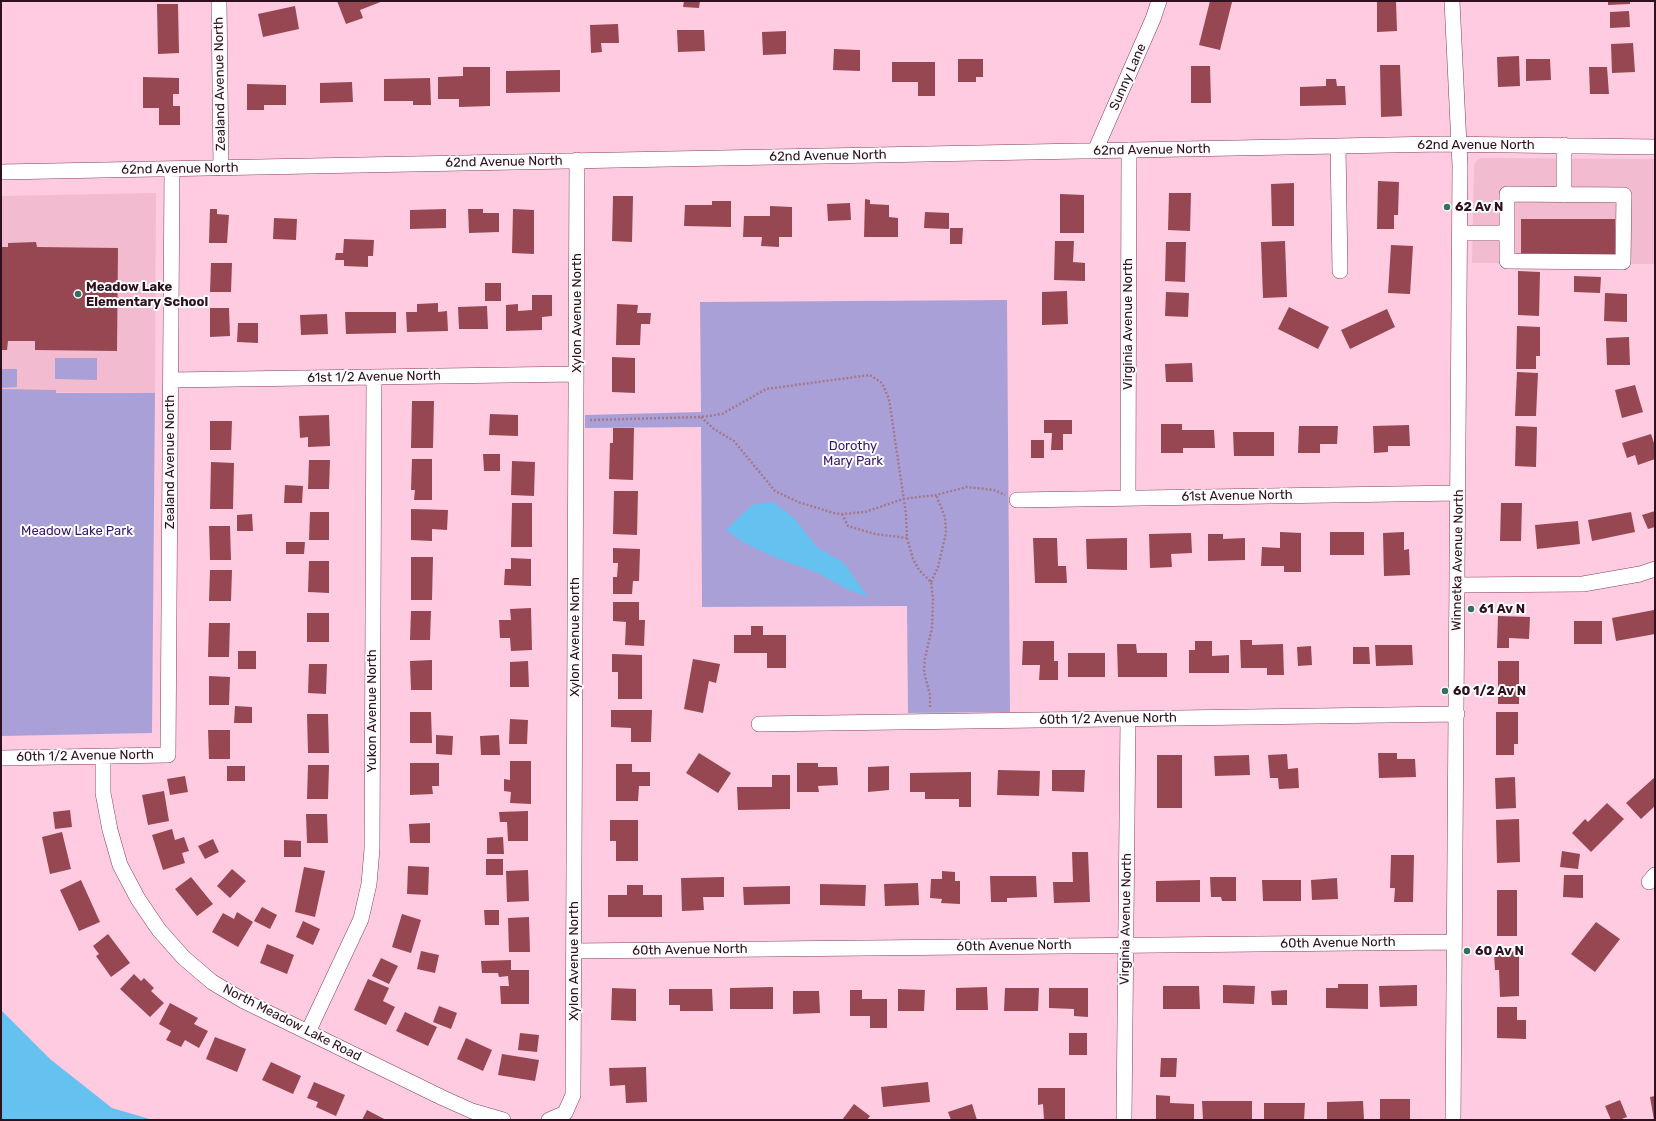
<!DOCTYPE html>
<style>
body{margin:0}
#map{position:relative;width:1656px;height:1121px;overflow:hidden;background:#ffcbe0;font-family:Rubik,sans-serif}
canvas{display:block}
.frame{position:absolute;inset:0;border:2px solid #2e101e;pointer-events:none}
</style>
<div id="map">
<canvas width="1656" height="1121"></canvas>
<div class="frame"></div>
</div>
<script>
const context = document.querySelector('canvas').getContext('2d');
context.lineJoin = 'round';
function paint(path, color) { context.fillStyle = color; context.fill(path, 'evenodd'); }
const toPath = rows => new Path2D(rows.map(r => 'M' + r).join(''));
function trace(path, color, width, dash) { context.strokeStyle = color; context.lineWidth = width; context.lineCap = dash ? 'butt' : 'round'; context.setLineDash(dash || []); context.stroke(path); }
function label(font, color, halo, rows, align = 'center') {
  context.font = font + ' Rubik,sans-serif'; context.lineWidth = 4; context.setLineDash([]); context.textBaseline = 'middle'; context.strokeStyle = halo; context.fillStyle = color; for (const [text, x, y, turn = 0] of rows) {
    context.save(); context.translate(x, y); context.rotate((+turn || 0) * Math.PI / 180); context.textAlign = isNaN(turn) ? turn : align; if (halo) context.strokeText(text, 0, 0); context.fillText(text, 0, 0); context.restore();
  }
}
paint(toPath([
 [1481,158,1655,159,1655,264,1472,263,1474,166,1476,161],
 [156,193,155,393,1,392,1,196]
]), '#f2bbd0');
paint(toPath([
 [1007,300,1010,712,908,713,907,606,702,607,701,427,585,428,585,415,701,412,700,302],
 [55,358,97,358,97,380,55,379],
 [17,369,17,387,1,388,1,369],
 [1,389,56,390,56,393,155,393,152,733,1,736]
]), '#aaa0d8');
paint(toPath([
 [773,502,794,518,817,547,844,563,868,597,847,589,818,573,774,557,743,542,726,530,752,505],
 [1,1010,50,1059,112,1108,153,1120,1,1120]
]), '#64c1f0');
paint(toPath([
 [337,1,383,1,360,10,363,18,346,24],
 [684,1,700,1,699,8,683,7],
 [1210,1,1232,2,1220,50,1199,45],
 [1377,1,1396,1,1397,31,1377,32],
 [1608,1,1630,1,1630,4,1608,5],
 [157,4,178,4,179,53,158,54],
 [295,6,299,29,263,37,258,14],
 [1629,11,1630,27,1610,28,1610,12],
 [618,24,619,43,601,43,602,52,591,53,590,25],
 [677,30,704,30,705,51,678,52],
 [786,31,786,54,763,55,762,32],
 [1633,43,1635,72,1612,73,1611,44],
 [834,49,860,50,860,71,833,70],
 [1519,56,1520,86,1498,87,1497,57],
 [958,59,983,59,983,77,976,77,976,82,958,82],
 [1526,59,1550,59,1551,80,1526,81],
 [892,62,935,62,935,96,918,96,918,82,892,82],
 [1380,65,1400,65,1402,116,1381,117],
 [1191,66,1210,66,1211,103,1191,103],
 [463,67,490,67,490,106,459,107,459,99,438,99,438,77,463,76],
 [1589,67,1607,67,1609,94,1590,94],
 [560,70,560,92,506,93,506,71],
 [143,77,179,78,179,94,173,94,173,106,180,106,180,125,159,125,159,108,143,108],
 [430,78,431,105,413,105,413,101,384,101,384,79],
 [1326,79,1336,79,1337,86,1345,86,1346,105,1300,106,1300,87,1326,86],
 [352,82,353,102,320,103,320,83],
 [247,84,286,85,286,105,264,105,264,110,247,110],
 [1378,181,1399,182,1398,215,1394,215,1394,229,1377,229],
 [1294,183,1294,226,1272,226,1271,184],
 [1169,193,1191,193,1190,231,1168,230],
 [1060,194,1084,195,1084,233,1060,233],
 [613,196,633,196,632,242,612,241],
 [865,199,870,200,870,204,889,205,889,217,898,218,898,237,864,237],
 [712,201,731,201,731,227,684,226,685,205,712,205],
 [850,203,851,220,828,221,827,204],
 [770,206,792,207,792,237,779,237,779,247,761,246,762,237,743,237,744,216,770,216],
 [210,209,217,209,217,214,229,215,227,243,209,243],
 [446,209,446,228,410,229,410,210],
 [468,209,483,209,483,213,499,213,499,232,469,233],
 [513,209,534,210,534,254,512,253],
 [925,212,949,213,949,229,924,228],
 [274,218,297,219,296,240,273,239],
 [1521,219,1615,219,1615,257,1521,256],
 [950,228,963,228,962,244,950,244],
 [344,239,374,240,373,256,368,256,368,267,344,266,344,260,335,260,336,253,343,253],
 [1055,241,1074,241,1073,262,1085,263,1085,281,1054,280],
 [1285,241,1287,297,1263,298,1261,242],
 [36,242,37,247,118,248,117,351,35,350,35,341,8,341,7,350,1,350,1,247,8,247,8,243],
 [1166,242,1186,242,1185,282,1165,281],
 [1391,245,1413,246,1410,294,1388,293],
 [211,263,232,263,231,292,210,292],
 [1518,271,1540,272,1539,316,1518,315],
 [1574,276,1601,277,1600,293,1574,292],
 [485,283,501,283,501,301,485,301],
 [1067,291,1068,324,1042,325,1042,292],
 [1166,292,1189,293,1188,317,1165,316],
 [1605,293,1627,294,1627,322,1604,321],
 [532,295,552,295,552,316,542,317,542,330,506,331,506,305,518,304,518,311,532,310],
 [438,303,438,312,447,311,448,331,407,332,406,312,417,312,417,304],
 [617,304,638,305,637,313,651,313,650,324,641,324,640,345,616,345],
 [487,306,488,329,459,329,458,307],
 [1289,307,1329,327,1318,349,1278,329],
 [210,308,229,308,230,336,210,337],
 [1387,309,1395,327,1350,349,1341,330],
 [345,312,396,312,396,333,346,334],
 [327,314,328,334,301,335,300,315],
 [238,323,258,323,258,343,237,342],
 [1517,326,1540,327,1540,356,1536,356,1536,369,1516,369],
 [1629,337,1630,365,1607,365,1606,338],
 [612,357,635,358,635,393,612,392],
 [1192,363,1193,382,1166,382,1165,364],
 [1517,372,1538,373,1536,416,1515,416],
 [1635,385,1643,412,1622,418,1615,390],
 [412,401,434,401,433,448,411,448],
 [490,414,518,415,518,436,489,435],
 [329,415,330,446,308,447,308,437,300,438,299,416],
 [1044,420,1072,420,1072,434,1063,434,1063,450,1051,450,1052,433,1044,433],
 [210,421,232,421,231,450,210,450],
 [1161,424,1182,424,1182,430,1214,430,1215,448,1183,448,1183,453,1161,453],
 [1409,425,1410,446,1388,446,1388,452,1374,453,1373,426],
 [1299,426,1338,426,1337,444,1320,444,1320,453,1298,453],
 [1516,426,1537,427,1536,467,1515,466],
 [613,428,634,428,633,480,609,479,610,443,613,443],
 [1233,432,1274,432,1274,456,1234,456],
 [1651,434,1655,446,1655,459,1638,465,1635,455,1627,458,1622,443],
 [1031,440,1044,440,1044,458,1031,458],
 [483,454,500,454,500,471,484,471],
 [412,459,432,459,432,500,414,500,415,490,411,490],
 [309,460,330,460,329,489,308,489],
 [512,461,535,462,534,496,511,495],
 [211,462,234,463,233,509,210,509],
 [285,485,303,486,302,503,284,503],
 [614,491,638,491,637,535,613,534],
 [512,503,532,503,532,547,511,547],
 [1501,503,1522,503,1521,541,1500,541],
 [411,509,448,510,447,530,432,529,432,541,411,540],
 [1655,511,1655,527,1648,529,1642,515],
 [310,512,329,512,329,540,309,540],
 [1631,512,1635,532,1592,541,1588,520],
 [252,514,253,531,237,531,237,515],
 [1578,521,1580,544,1537,549,1535,525],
 [209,526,230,526,231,560,210,560],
 [1280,532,1301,533,1301,572,1284,572,1284,566,1261,566,1262,547,1280,548],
 [1330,532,1364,532,1364,555,1330,555],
 [1404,532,1404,550,1409,549,1410,575,1384,576,1383,533],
 [1191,533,1192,553,1171,554,1172,567,1150,568,1149,534],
 [1208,534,1223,534,1223,539,1245,538,1245,560,1208,561],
 [1033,538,1057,538,1058,566,1066,566,1067,583,1035,583],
 [1127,538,1127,570,1087,569,1086,539],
 [286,542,305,542,304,554,286,554],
 [613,548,640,549,639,581,633,581,632,594,613,594,613,577,617,577,618,563,613,563],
 [411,557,433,557,432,600,411,600],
 [511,558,531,559,531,586,504,585,505,569,511,569],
 [309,561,329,561,329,593,308,592],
 [210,570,232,570,231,601,209,601],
 [613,602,639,602,639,620,645,620,644,646,625,645,626,622,613,621],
 [531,608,532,650,511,651,510,638,500,638,499,620,511,620,510,609],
 [1654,610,1655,634,1616,641,1612,618],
 [411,611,431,611,430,640,410,640],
 [307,613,329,613,329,642,307,642],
 [1498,616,1530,617,1529,639,1509,638,1509,648,1497,648],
 [1574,621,1602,621,1602,644,1574,644],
 [209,623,230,623,229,657,208,657],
 [751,626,763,626,763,635,786,635,786,668,767,668,767,653,734,653,734,635,751,635],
 [1240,640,1252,640,1252,645,1283,644,1284,675,1267,675,1267,668,1241,668],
 [1023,641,1054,641,1054,661,1058,661,1058,680,1039,680,1040,665,1022,665],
 [1195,641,1212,641,1212,656,1229,655,1229,673,1189,673,1189,650,1195,650],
 [1117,644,1136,644,1137,653,1167,653,1167,677,1118,677],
 [1375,645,1412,645,1413,665,1376,666],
 [1311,646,1312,665,1298,666,1297,647],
 [1353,647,1369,647,1370,664,1353,664],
 [238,651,256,651,256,669,238,669],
 [1068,653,1105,653,1105,677,1068,677],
 [612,654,642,655,642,699,618,699,618,672,612,672],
 [693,659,720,664,716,683,709,681,703,713,684,709],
 [432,660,432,690,411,690,410,661],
 [528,661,529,687,510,687,510,662],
 [1498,661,1519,661,1519,704,1498,704],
 [309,664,327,664,326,694,308,693],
 [209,676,230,677,229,705,209,705],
 [235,706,252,707,252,723,234,723],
 [611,710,652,710,651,742,631,742,631,728,611,727],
 [410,712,431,712,432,743,410,743],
 [1496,712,1518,712,1518,744,1514,744,1514,755,1496,755],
 [307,714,328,714,329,753,308,753],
 [510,719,528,720,527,744,509,744],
 [208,730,230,730,230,759,209,759],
 [436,735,453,736,452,755,436,754],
 [499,735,500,755,481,755,480,736],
 [699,753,731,773,718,793,686,773],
 [1378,753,1397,753,1397,759,1415,759,1416,777,1379,778],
 [1287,754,1288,769,1298,768,1299,788,1279,789,1278,778,1270,778,1268,755],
 [1157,755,1182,755,1182,808,1157,808],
 [1249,755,1250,775,1215,776,1214,756],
 [510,761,531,761,531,804,510,803,511,792,504,791,504,779,510,780],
 [410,763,439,763,439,786,432,786,433,794,410,795],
 [797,763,818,763,818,767,837,767,838,785,818,786,819,792,797,792],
 [616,764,632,764,632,772,650,772,650,786,639,786,638,801,616,801],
 [308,765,329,765,328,799,307,799],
 [227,766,245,766,245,781,227,781],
 [889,766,889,790,868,792,868,767],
 [998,770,1040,771,1039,796,997,795],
 [1052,770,1085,770,1084,792,1052,791],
 [971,772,971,807,959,807,959,799,925,799,925,792,910,792,910,773],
 [772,775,790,775,790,809,738,810,737,787,772,787],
 [185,776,188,792,170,795,167,779],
 [1515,777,1516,808,1496,809,1495,778],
 [1655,777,1655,806,1641,819,1626,803],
 [164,791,169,821,148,825,142,795],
 [1607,803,1624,819,1591,852,1572,833,1585,819,1588,822],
 [70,810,72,827,55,829,53,812],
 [528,811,528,841,508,841,507,822,500,822,499,812],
 [306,814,327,814,328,843,307,843],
 [1519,819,1520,862,1497,863,1496,820],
 [610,820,638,820,638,861,616,861,616,841,610,841],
 [430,823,430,843,410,843,409,824],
 [172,829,175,840,184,837,189,851,182,853,185,863,163,870,152,835],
 [62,832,71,869,50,874,42,837],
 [503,837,504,854,487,854,487,838],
 [213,839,219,852,205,859,198,846],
 [284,840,301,841,301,857,284,857],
 [1562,851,1580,854,1578,869,1560,867],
 [1072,852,1088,852,1090,902,1054,903,1053,882,1073,882],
 [1391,855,1414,855,1413,902,1394,902,1395,888,1390,888],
 [486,859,503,859,503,875,486,875],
 [408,866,429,867,428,895,407,894],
 [304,867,325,871,315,917,295,912],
 [232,869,246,881,230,898,217,886],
 [528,870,529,901,507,902,506,871],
 [942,871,955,872,955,881,960,881,960,904,941,903,942,899,930,898,931,879,942,879],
 [1564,875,1583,875,1583,898,1563,897],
 [990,876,1036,876,1037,897,1007,898,1007,902,991,902],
 [191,877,213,904,197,916,175,889],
 [724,877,724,897,703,897,704,910,682,911,681,878],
 [1210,877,1236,877,1236,901,1222,901,1221,897,1211,897],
 [1337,878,1338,899,1312,900,1311,880],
 [81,880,100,922,79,931,60,890],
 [1200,880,1200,902,1156,902,1156,881],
 [1262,880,1301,880,1301,901,1263,901],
 [918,883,919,905,885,906,884,884],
 [820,884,866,885,865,906,820,905],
 [627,885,643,885,643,895,662,895,662,917,608,917,608,895,627,895],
 [790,886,790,904,744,905,743,887],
 [1497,890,1517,890,1517,936,1497,936],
 [262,907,277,915,270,929,254,921],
 [484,910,499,910,499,925,485,925],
 [237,912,253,922,238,947,212,932,223,913,234,919],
 [402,914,421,920,411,953,392,947],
 [529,917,530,952,509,952,508,918],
 [303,921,320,929,313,945,296,937],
 [1596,922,1620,939,1595,972,1571,954],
 [108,934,130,963,111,977,96,956,99,954,93,946],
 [267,944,294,955,287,974,260,963],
 [421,951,439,955,435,973,417,969],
 [1519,951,1519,996,1500,997,1499,970,1495,970,1494,952],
 [381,958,398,966,389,984,372,976],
 [511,960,511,970,529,970,529,1004,501,1004,500,986,509,986,508,976,499,977,498,973,482,973,481,961],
 [134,974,141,981,144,978,154,988,151,991,164,1003,150,1017,120,989],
 [368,979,389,988,383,1001,395,1007,386,1025,354,1010],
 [1338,984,1368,984,1368,1009,1326,1008,1326,988,1338,988],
 [1223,985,1255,986,1254,1004,1223,1003],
 [1417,985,1417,1006,1380,1007,1379,986],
 [1163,986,1199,986,1200,1009,1163,1009],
 [773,987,773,1009,730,1009,730,988],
 [987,987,988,1010,956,1010,956,988],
 [612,988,636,989,636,1021,611,1020],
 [1005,988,1039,988,1038,1011,1004,1011],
 [1049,988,1088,988,1088,1017,1074,1016,1074,1009,1049,1008],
 [669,989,712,989,713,1011,680,1011,680,1005,669,1005],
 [898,989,925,990,924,1011,898,1011],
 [850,990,862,990,862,999,887,999,887,1028,870,1028,870,1016,850,1016],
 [1287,990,1287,1005,1272,1005,1271,991],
 [793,991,819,991,820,1013,793,1014],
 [170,1003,198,1018,194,1024,208,1031,199,1048,185,1040,181,1047,166,1040,171,1031,159,1024],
 [439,1006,457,1013,451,1029,433,1022],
 [1497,1007,1517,1007,1517,1020,1526,1020,1526,1039,1497,1038],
 [405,1012,437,1027,428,1046,396,1031],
 [520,1033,539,1035,537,1052,518,1050],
 [1069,1033,1087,1033,1087,1055,1069,1055],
 [215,1037,246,1049,237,1072,206,1059],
 [466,1038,492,1050,483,1071,457,1059],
 [502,1054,539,1060,535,1081,498,1075],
 [1161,1058,1177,1058,1176,1077,1160,1077],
 [271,1062,301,1076,293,1094,262,1080],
 [646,1067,647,1102,626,1103,625,1085,610,1086,609,1068],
 [314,1082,345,1095,336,1116,316,1107,318,1102,307,1098],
 [928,1082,930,1102,883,1107,881,1087],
 [1038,1088,1065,1088,1065,1120,1044,1120,1043,1104,1038,1105],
 [1156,1095,1170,1096,1170,1103,1194,1104,1194,1120,1156,1120],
 [1655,1096,1655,1120,1654,1120,1650,1097],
 [1380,1099,1410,1099,1410,1120,1380,1120],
 [1620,1100,1627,1117,1619,1120,1611,1120,1605,1106],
 [1202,1101,1252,1101,1252,1120,1203,1120],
 [1363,1101,1364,1120,1327,1120,1327,1102],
 [1264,1103,1305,1103,1304,1120,1264,1120],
 [854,1104,870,1116,867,1120,842,1120],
 [972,1104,977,1120,951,1120,948,1112],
 [367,1110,386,1120,362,1120]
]), '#964752');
const minor = toPath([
 [219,1,221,168],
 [1452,1,1460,166,1453,1120],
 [1564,145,1564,195],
 [1338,146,1340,271],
 [1095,151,1153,19,1159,1],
 [1,172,1441,144,1655,147],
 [1460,233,1507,233,1507,261,1623,262,1624,195,1507,194,1507,233],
 [171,380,576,374],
 [1128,497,1129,150],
 [1017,500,1458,493],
 [1457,585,1583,584,1640,574,1655,569],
 [759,724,1457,714],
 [103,756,103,793,110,830,120,865,138,899,159,930,184,958,212,982,244,1001,443,1098,472,1111,503,1120],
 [1,758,168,755,172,169],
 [1649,882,1655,875],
 [574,951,1454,942],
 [308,1032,361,919,369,884,372,849,374,377],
 [549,1120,565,1113,573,1095,577,160],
 [1124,1120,1128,719]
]);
trace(minor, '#863e5f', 16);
trace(toPath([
 [701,417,714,429,734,441,775,491,798,502,834,513,842,514,865,512,903,499,936,495,967,487,994,490,1005,495],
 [590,420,701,417,722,414,766,389,870,375,882,383,889,399,906,514,907,538,913,559,919,570,931,582,933,599,932,628,925,658,924,672,930,695,930,708],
 [842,514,848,526,875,534,907,538],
 [931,582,938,567,946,533,945,517,936,495]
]), '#a3798a', 2.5, [2, 2]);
trace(minor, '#fff', 15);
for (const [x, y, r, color] of [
 [1447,207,4,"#317160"],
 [78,294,4,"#317160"],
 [1471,609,4,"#317160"],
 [1445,691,4,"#317160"],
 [1467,951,4,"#317160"]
]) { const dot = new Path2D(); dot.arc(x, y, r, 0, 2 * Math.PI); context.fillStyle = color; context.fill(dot); trace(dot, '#fdfdfd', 1.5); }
label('13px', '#2e101e', '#fdfdfd', [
 ["Sunny Lane",1128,77,-66],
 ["Zealand Avenue North",220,84,-91],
 ["62nd Avenue North",1476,145],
 ["62nd Avenue North",1152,150,-1],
 ["62nd Avenue North",828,156,-1],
 ["62nd Avenue North",504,162,-1],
 ["62nd Avenue North",180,169,-1],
 ["Xylon Avenue North",577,313,-90],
 ["Virginia Avenue North",1128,324,-90],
 ["61st 1/2 Avenue North",374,377,-1],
 ["Zealand Avenue North",170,462,-90],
 ["61st Avenue North",1237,496,-1],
 ["Winnetka Avenue North",1458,560,-89],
 ["Xylon Avenue North",575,637,-90],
 ["Yukon Avenue North",372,711,-90],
 ["60th 1/2 Avenue North",1108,719,-1],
 ["60th 1/2 Avenue North",85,756,-1],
 ["Virginia Avenue North",1126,919,-89],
 ["60th Avenue North",1338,943,-1],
 ["60th Avenue North",1014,946,-1],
 ["60th Avenue North",690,950,-1],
 ["Xylon Avenue North",574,961,-90],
 ["North Meadow Lake Road",292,1023,27]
]);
label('bold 13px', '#2e101e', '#fdfdfd', [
 ["62 Av N",1455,207],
 ["Meadow Lake",86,287],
 ["Elementary School",86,302],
 ["61 Av N",1479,609],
 ["60 1/2 Av N",1453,691],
 ["60 Av N",1475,951]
], 'left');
label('13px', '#37166f', '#fdfdfd', [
 ["Dorothy",853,446],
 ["Mary Park",853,461],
 ["Meadow Lake Park",77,531]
]);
</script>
